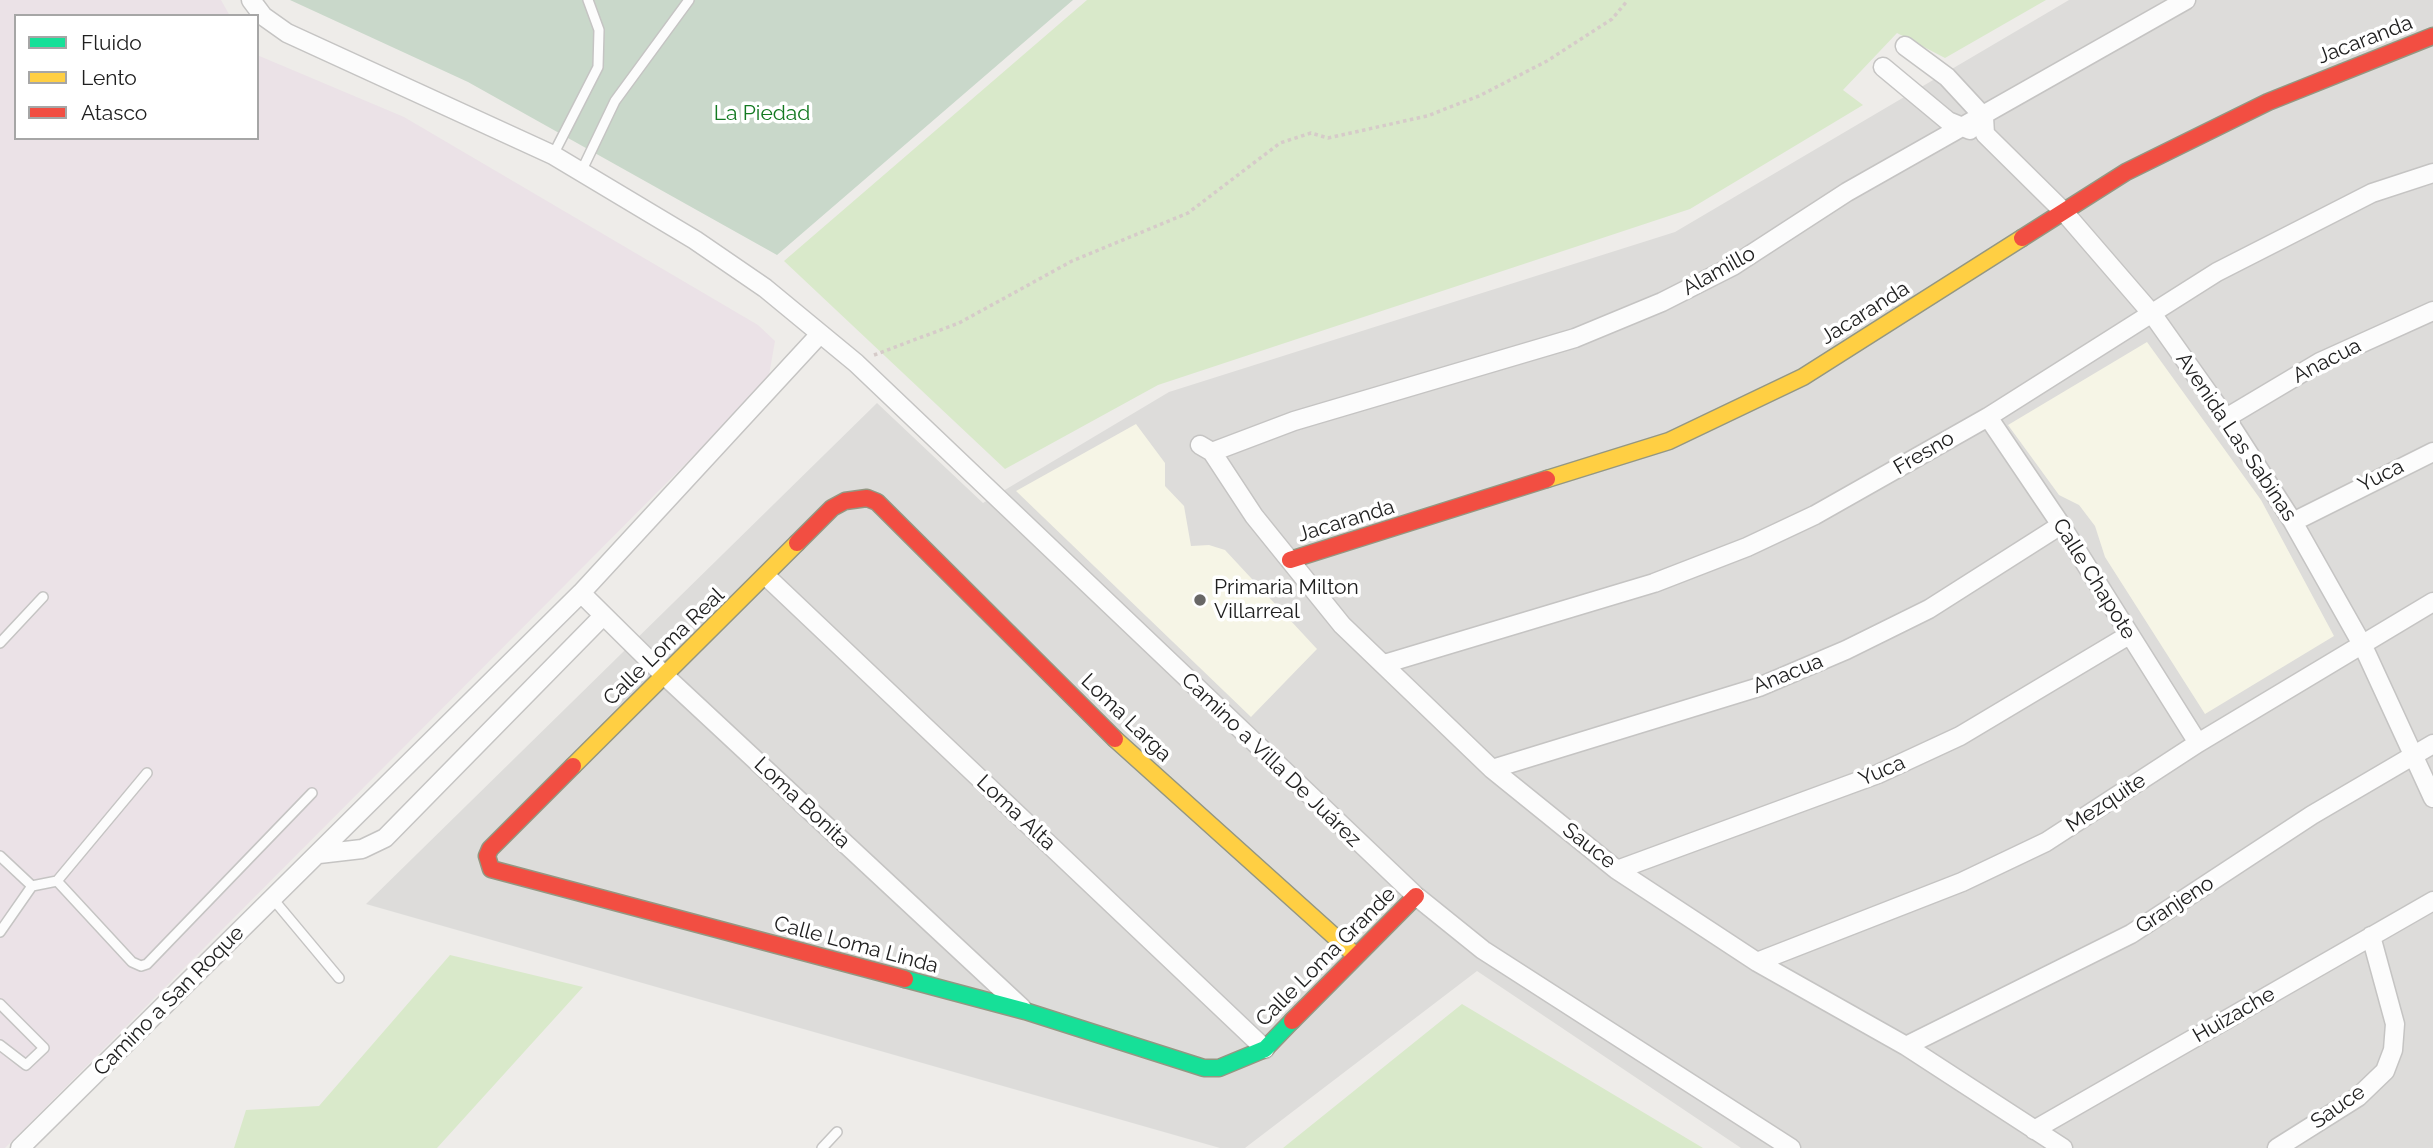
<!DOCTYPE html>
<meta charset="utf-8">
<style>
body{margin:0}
#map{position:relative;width:2433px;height:1148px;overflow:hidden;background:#eeece9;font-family:Raleway,sans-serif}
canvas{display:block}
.legend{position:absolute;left:14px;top:14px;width:245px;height:126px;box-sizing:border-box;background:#fff;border:2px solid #a6a6a6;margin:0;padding:9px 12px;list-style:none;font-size:21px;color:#202020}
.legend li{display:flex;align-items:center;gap:14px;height:35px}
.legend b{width:35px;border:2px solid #a6a6a6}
</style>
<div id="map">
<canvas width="2433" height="1148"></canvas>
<ul class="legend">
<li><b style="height:9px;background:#16e098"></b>Fluido</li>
<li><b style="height:9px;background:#ffcf43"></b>Lento</li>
<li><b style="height:9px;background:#f24e42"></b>Atasco</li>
</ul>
</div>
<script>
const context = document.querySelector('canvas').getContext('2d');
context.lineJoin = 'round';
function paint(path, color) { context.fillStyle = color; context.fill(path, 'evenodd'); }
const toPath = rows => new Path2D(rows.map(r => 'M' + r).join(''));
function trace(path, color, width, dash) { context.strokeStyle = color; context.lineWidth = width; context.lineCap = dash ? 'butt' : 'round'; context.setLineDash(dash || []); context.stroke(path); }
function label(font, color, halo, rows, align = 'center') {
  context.font = font + ' Raleway,sans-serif'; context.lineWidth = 7; context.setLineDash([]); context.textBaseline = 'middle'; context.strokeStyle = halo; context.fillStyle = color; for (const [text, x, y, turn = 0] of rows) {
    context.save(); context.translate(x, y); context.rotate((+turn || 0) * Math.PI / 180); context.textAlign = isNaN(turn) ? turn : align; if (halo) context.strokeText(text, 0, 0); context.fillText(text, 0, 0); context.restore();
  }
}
paint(toPath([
 [2069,0,2433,0,2433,1148,1741,1148,1477,971,1245,1148,1220,1148,366,904,877,403,983,503,1169,392,1675,232]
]), '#dddcda');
paint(toPath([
 [0,0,221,0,230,16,16,16,16,138,257,138,257,55,404,117,758,325,775,341,768,381,5,1148,0,1148]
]), '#ebe2e7');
paint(toPath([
 [2147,342,2261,500,2334,636,2205,714,2105,557,2095,526,2079,505,2059,495,2008,425],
 [1136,424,1165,463,1165,486,1184,506,1191,546,1209,545,1225,550,1317,649,1251,717,1016,491]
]), '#f6f5e6');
paint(toPath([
 [1087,0,2046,0,1945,58,1897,33,1843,90,1863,105,1690,209,1158,385,1005,469,784,261],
 [450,955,583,987,437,1148,234,1148,246,1110,319,1106],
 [1462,1004,1703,1148,1283,1148]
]), '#d9e9ca');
paint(toPath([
 [290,0,1073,0,777,255,468,82]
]), '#c9d8ca');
const lane = toPath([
 [553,155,598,67,599,30,588,0],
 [581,172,615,101,689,0],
 [0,643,43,597],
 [0,856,32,886],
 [57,881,147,773],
 [273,899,339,978],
 [0,932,32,886,57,881,132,962,141,966,147,964,312,793],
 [0,1004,44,1048,26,1065,0,1045],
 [822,1148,837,1132]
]);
const street = toPath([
 [251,0,263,16,287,33,553,155,695,240,765,288,856,363,1416,896,1483,950,1791,1148],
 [1905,46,1947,77,1984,117,1985,134,2064,212,2153,315,2226,418,2293,522,2363,646,2433,798],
 [1883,67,1948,121,1970,130],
 [1988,417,2061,525,2198,743],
 [2226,418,2320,362,2433,311],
 [1200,445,1212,452,1254,516,1342,625,1492,769,1617,870,1757,962,1906,1046,2063,1148],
 [1212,452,1294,421,1575,338,1662,302,1733,266,1847,192,2186,0],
 [2293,522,2433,452],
 [767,577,1265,1049],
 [581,593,664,675,1022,1008],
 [1384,664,1654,583,1747,547,1815,515,1988,417,2217,272,2372,193,2433,173],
 [1492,769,1759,687,1846,650,1929,609,2061,525],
 [319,854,362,849,385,838,603,616],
 [1617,870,1878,774,1960,736,2129,635],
 [1757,962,1962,882,2046,842,2198,743,2433,602],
 [1906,1046,2131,934,2312,815,2433,744],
 [2034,1130,2433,901],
 [20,1148,581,593,820,334],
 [2277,1148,2358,1097,2385,1071,2393,1050,2395,1024,2371,936]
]);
const fast = toPath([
 [905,979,1025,1011,1204,1068,1219,1068,1265,1049,1292,1021]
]);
const slow = toPath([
 [1547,479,1669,441,1803,377,2022,238],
 [1115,739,1355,955],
 [573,766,797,543]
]);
const jam = toPath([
 [2022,238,2126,172,2268,102,2433,36],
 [797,543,832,508,845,501,867,498,877,502,1115,739],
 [1290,560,1547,479],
 [573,766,490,849,487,856,491,869,905,979],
 [1292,1021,1416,896]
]);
trace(lane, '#c5c4c3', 12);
trace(street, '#c5c4c3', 21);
trace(fast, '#949782', 19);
trace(slow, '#949782', 19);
trace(jam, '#949782', 19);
trace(toPath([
 [874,355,959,323,1072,261,1188,213,1280,143,1311,133,1328,138,1427,116,1479,96,1547,61,1612,19,1628,0]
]), '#d6cbc9', 3.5, [3.5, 3.5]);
trace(lane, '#fcfcfc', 9);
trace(street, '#fcfcfc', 18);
trace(fast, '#16e098', 16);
trace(slow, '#ffcf43', 16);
trace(jam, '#f24e42', 16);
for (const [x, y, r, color] of [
 [1200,600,7,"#686766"]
]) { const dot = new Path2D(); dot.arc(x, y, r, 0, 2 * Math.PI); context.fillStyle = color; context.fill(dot); trace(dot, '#fff', 2.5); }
label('21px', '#202020', '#fff', [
 ["Jacaranda",2365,40,-21],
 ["Alamillo",1719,271,-29],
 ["Jacaranda",1865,313,-32],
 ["Anacua",2327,361,-27],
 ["Avenida Las Sabinas",2236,437,56],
 ["Fresno",1924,453,-30],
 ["Yuca",2381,476,-27],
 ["Jacaranda",1346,521,-17],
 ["Calle Chapote",2094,579,58],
 ["Calle Loma Real",664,647,-44],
 ["Anacua",1788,674,-22],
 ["Loma Larga",1126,718,44],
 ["Camino a Villa De Juárez",1271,760,44],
 ["Yuca",1882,771,-23],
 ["Loma Bonita",802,803,43],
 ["Mezquite",2106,803,-33],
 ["Loma Alta",1016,813,43],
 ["Sauce",1589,846,38],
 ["Granjeno",2175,905,-33],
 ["Calle Loma Linda",856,945,15],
 ["Calle Loma Grande",1326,957,-45],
 ["Camino a San Roque",169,1001,-45],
 ["Huizache",2234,1015,-30],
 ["Sauce",2338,1107,-35]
]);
label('21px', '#137921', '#fff', [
 ["La Piedad",762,114]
]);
label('21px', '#202020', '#fff', [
 ["Primaria Milton",1214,588],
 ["Villarreal",1214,612]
], 'left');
</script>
